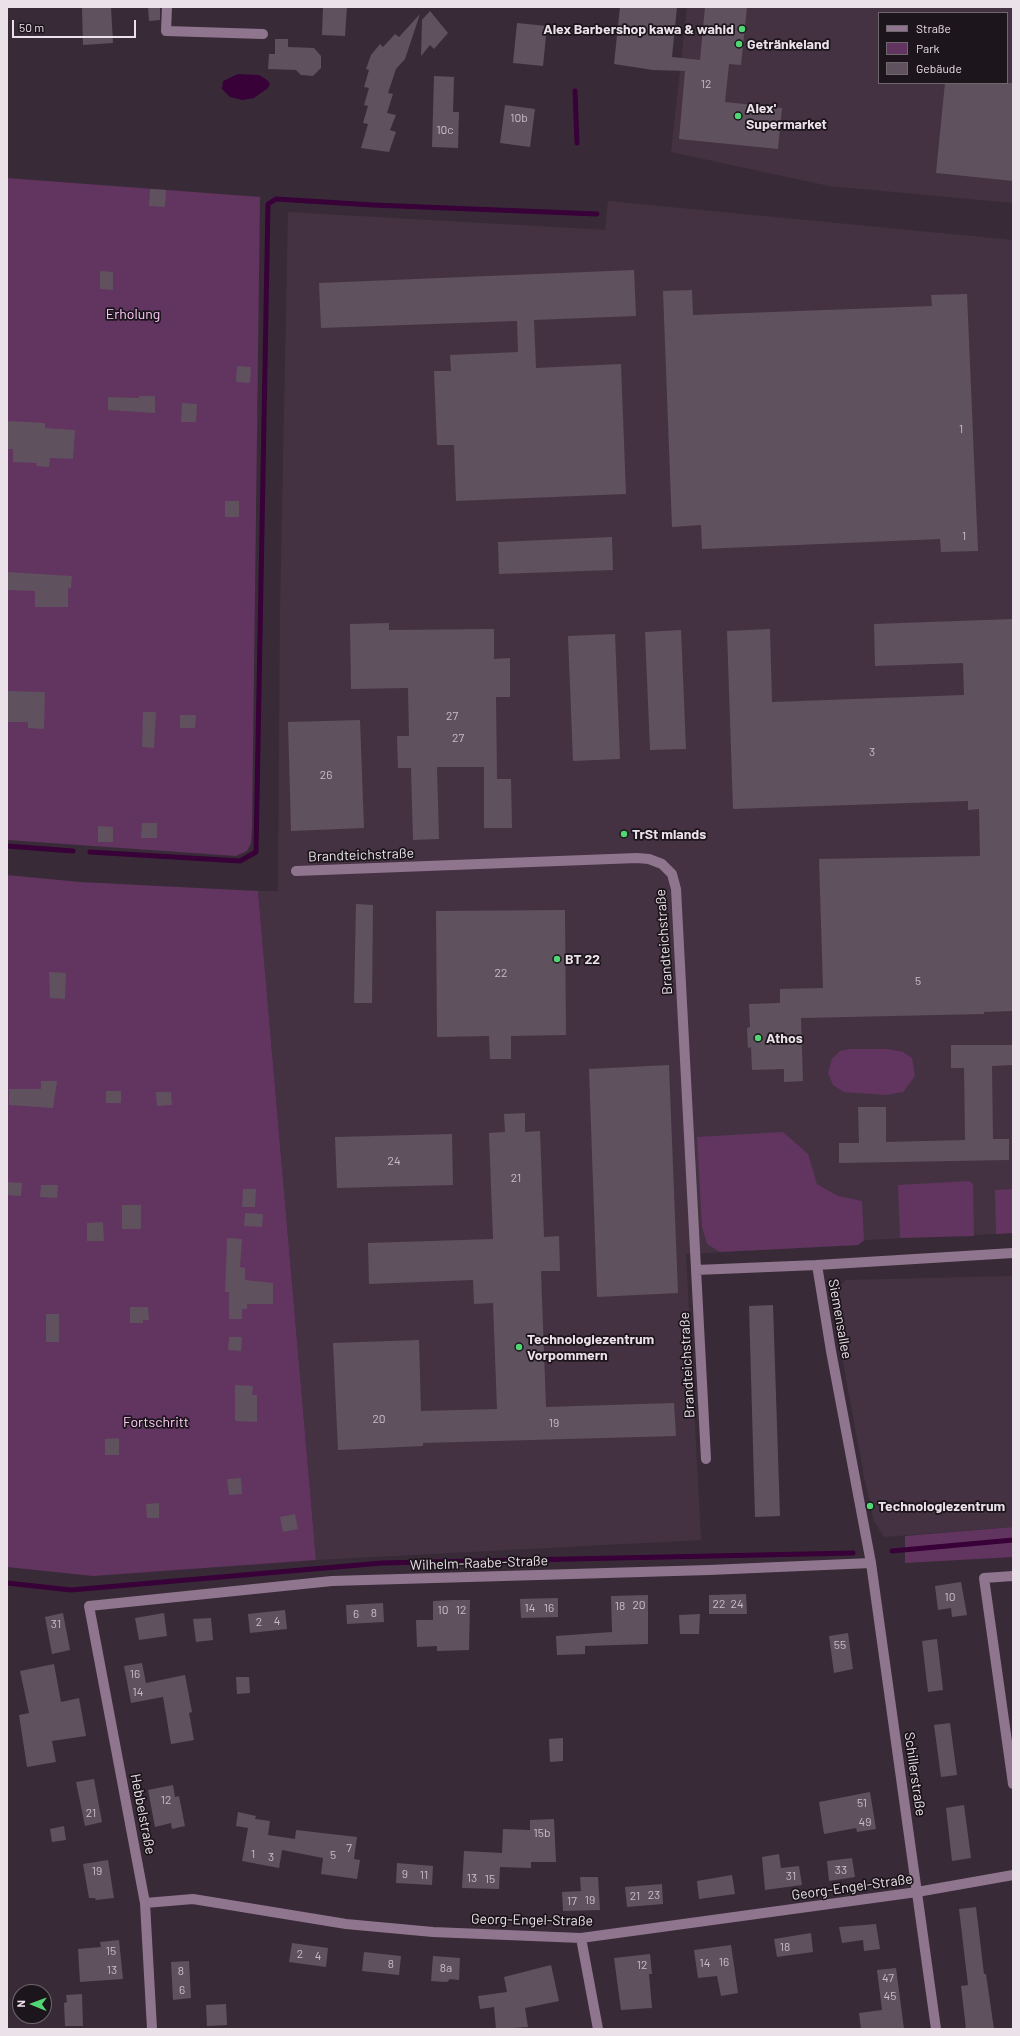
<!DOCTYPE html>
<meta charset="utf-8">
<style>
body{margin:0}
#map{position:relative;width:1020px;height:2036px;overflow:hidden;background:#382b37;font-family:Barlow,sans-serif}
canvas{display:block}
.frame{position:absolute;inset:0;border:8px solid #eae1e9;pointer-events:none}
.legend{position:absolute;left:878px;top:12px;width:130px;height:72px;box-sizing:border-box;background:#1c151b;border:1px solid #6e676d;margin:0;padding:5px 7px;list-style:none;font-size:12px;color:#eae1e9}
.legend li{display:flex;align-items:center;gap:8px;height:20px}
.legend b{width:20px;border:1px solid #6e676d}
.north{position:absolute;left:12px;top:1984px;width:40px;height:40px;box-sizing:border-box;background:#1c151b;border:1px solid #6e676d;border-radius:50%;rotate:271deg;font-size:11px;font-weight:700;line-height:16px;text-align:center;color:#eae1e9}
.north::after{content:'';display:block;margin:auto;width:14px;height:18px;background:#51d674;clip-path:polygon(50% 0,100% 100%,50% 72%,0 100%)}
.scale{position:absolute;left:12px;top:20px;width:124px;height:18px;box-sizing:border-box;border:2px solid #eae1e9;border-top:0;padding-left:5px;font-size:12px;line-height:14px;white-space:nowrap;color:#eae1e9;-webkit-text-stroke:3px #1c151b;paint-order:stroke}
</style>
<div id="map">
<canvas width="1020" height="2036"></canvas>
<div class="frame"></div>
<ul class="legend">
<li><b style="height:5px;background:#90758e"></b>Straße</li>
<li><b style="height:11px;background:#623460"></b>Park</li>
<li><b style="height:11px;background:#60515f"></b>Gebäude</li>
</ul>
<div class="north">N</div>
<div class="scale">50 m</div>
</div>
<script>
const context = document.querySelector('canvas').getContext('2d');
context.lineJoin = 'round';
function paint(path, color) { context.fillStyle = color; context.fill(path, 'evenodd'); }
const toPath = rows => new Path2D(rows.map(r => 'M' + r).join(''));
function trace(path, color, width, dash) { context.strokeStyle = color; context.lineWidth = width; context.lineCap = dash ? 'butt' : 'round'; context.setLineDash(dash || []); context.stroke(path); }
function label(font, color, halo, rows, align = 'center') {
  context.font = font + ' Barlow,sans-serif'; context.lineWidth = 3.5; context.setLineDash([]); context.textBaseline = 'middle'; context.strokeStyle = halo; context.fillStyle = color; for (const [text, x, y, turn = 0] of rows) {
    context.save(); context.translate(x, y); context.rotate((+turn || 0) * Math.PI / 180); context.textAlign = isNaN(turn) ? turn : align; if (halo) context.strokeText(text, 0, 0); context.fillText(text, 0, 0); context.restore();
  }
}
paint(toPath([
 [687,7,1013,7,1013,203,829,186,671,152],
 [879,13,1007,13,1007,83,879,83],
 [608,201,1013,240,1013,1233,865,1240,858,1245,686,1254,701,1540,316,1560,258,891,278,891,280,613,288,212,605,230],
 [1013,1276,1013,1527,884,1537,874,1521,864,1477,833,1308,835,1291,846,1280]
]), '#443242');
paint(toPath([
 [7,178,260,197,252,829,251,843,247,851,236,856,7,840],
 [7,875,80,882,258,891,316,1560,93,1576,7,1567],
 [850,1049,888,1049,903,1052,912,1058,915,1076,903,1092,886,1095,844,1092,833,1085,828,1073,832,1059,840,1051],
 [783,1132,808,1154,817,1184,838,1196,862,1201,864,1240,858,1245,720,1252,707,1244,702,1227,697,1137],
 [969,1181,973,1184,974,1236,900,1238,898,1185],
 [1013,1189,1013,1233,996,1234,995,1190],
 [1013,1527,1013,1557,905,1563,905,1536]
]), '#623460');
paint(toPath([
 [238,74,259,75,267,80,270,84,268,88,254,98,242,100,230,97,222,89,223,81]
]), '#380138');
trace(toPath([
 [575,91,577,143],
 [7,846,73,851],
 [90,852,240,861,256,852,268,204,276,199,373,205,597,214],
 [892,1551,1013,1540],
 [7,1583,71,1590,382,1563,853,1553]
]), '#380138', 5);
paint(toPath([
 [85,7,111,7,113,43,83,45,82,8],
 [148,7,160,7,160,20,149,21],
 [323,7,347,7,345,36,322,35],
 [620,7,677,7,672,57,700,60,705,7,747,7,741,65,729,64,725,102,782,108,778,149,679,139,685,71,653,70,614,64],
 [430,11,448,33,434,49,430,45,421,56,422,20],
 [420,14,405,59,396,69,388,93,393,94,387,113,396,115,390,130,396,132,389,152,361,148,368,124,363,123,368,106,364,105,369,88,364,87,369,70,366,69,371,55,380,44,383,47,395,34,399,37],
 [517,23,547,26,543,66,513,63],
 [275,39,288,39,288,47,314,48,321,56,321,68,313,76,301,75,296,70,268,69,269,54,275,54],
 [434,76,454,77,453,112,459,112,458,148,432,147],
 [945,83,1013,83,1013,181,936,173],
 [505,105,535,109,530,147,500,143],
 [150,189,166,190,165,207,149,206],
 [634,270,636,316,534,320,536,368,621,364,626,494,456,501,454,445,437,445,434,371,451,371,450,355,518,352,517,321,321,328,319,283],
 [100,271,113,272,113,290,100,289],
 [692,290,693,315,932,306,931,295,967,294,978,551,941,552,940,539,702,549,701,525,672,527,663,291],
 [237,366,251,367,250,383,236,382],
 [139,396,155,396,155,413,108,410,108,397,139,398],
 [182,403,197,404,196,422,181,422],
 [7,421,45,423,45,428,75,430,73,459,50,458,49,467,36,466,37,463,13,462,13,449,7,449],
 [225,501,239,501,239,517,225,517],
 [612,537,613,570,499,574,498,542],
 [7,572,72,576,71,588,68,588,68,607,35,607,35,591,7,590],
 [1013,619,1013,1011,984,1012,984,1014,801,1018,803,1081,784,1082,784,1069,752,1070,751,1047,748,1048,747,1028,750,1027,749,1004,780,1003,780,989,823,988,819,859,980,856,979,809,968,810,968,801,733,809,727,631,770,629,772,702,964,695,963,663,875,666,874,624],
 [389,623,389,630,494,629,494,659,510,658,510,697,496,697,497,779,511,779,512,828,484,828,484,767,437,767,439,839,413,840,411,768,398,768,397,736,409,736,408,688,351,689,350,624],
 [681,630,686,749,650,750,645,632],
 [615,634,620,759,573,761,568,636],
 [7,691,45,692,44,729,28,728,28,722,7,722],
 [143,712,156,712,154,748,142,747],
 [180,715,196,715,195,728,180,728],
 [360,720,364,828,291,831,288,722],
 [142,823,157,823,157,838,141,838],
 [98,826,113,827,113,842,98,842],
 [356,904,373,905,372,1003,354,1003],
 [565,910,566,1035,511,1036,511,1059,490,1059,489,1036,437,1037,436,911],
 [49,972,66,973,65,999,50,998],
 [951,1045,1013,1045,1013,1065,992,1066,993,1139,1009,1139,1009,1160,839,1163,839,1143,859,1143,858,1107,886,1107,886,1142,965,1140,964,1068,951,1068],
 [669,1065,678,1293,597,1297,589,1069],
 [41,1081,57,1081,53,1108,9,1105,9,1089,41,1089],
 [106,1091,121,1091,121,1103,106,1103],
 [156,1092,171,1092,172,1105,157,1106],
 [525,1113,525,1132,540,1131,544,1237,559,1236,560,1271,541,1271,546,1407,674,1403,676,1436,423,1443,423,1446,338,1450,333,1343,419,1340,421,1411,497,1409,493,1303,474,1304,473,1280,369,1284,368,1243,493,1239,489,1133,505,1132,504,1114],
 [452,1134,453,1185,337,1188,335,1137],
 [7,1182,22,1183,21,1196,7,1195],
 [41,1185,58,1185,57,1198,40,1197],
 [243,1189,256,1189,255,1207,242,1207],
 [122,1205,141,1205,141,1229,122,1229],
 [245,1213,263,1214,262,1227,244,1226],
 [103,1222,104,1241,87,1241,87,1223],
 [227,1238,242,1239,240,1267,245,1268,245,1280,273,1283,273,1304,247,1304,247,1309,242,1309,242,1319,229,1319,229,1292,225,1292],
 [773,1305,780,1516,755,1517,749,1306],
 [130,1307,148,1307,149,1320,143,1320,143,1323,130,1323],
 [46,1314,59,1314,59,1342,46,1342],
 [229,1337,242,1337,241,1351,228,1350],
 [235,1385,253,1386,252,1395,257,1395,257,1422,235,1421],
 [119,1438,119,1455,105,1455,105,1439],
 [241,1478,242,1494,229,1495,227,1479],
 [159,1503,159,1518,147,1518,146,1504],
 [295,1514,298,1529,283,1532,280,1517],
 [961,1582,967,1615,952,1617,951,1608,938,1610,935,1586],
 [746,1594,747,1614,709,1614,709,1595],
 [648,1595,648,1644,585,1646,585,1654,557,1655,556,1636,612,1632,611,1596],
 [558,1598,558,1617,521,1618,520,1599],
 [452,1600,470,1600,469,1650,437,1651,437,1646,417,1647,416,1620,433,1620,433,1601],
 [383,1603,384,1622,347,1624,346,1605],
 [285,1610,287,1629,250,1633,248,1614],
 [63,1613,70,1650,52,1654,45,1617],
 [164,1613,167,1636,139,1640,135,1618],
 [700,1614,699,1634,680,1634,679,1615],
 [211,1618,213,1640,196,1642,193,1619],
 [848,1633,853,1669,834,1673,829,1636],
 [937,1639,943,1690,928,1692,922,1641],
 [142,1663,146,1683,185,1675,192,1712,189,1713,194,1740,171,1744,163,1697,131,1703,124,1666],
 [54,1664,61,1702,79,1698,86,1736,52,1741,56,1762,27,1767,19,1715,29,1713,20,1671],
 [236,1677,249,1677,250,1693,237,1694],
 [950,1723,957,1775,941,1777,934,1725],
 [563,1738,563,1761,550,1762,549,1739],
 [94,1779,102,1822,85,1826,76,1782],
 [173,1785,175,1797,179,1796,185,1826,172,1829,171,1823,155,1827,148,1790],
 [870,1792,876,1829,857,1832,856,1828,824,1834,819,1802],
 [964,1805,971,1858,952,1861,946,1808],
 [238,1812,256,1816,255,1819,270,1821,268,1835,295,1839,296,1830,357,1837,354,1859,360,1860,357,1879,321,1874,323,1858,282,1850,279,1868,242,1861,248,1828,236,1826],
 [554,1819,556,1862,531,1862,531,1868,500,1867,499,1889,462,1888,464,1851,502,1853,503,1829,530,1830,530,1820],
 [64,1826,66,1840,52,1842,50,1829],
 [779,1854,781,1868,799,1866,802,1885,765,1890,762,1857],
 [852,1858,855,1877,829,1881,827,1861],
 [108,1860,114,1898,96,1900,95,1898,89,1898,83,1864],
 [397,1863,433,1866,432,1885,396,1883],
 [732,1875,735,1894,699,1899,697,1881],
 [580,1877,598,1877,600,1910,563,1911,562,1892,581,1891],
 [662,1884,663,1904,627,1907,625,1887],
 [976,1907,984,1974,986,1974,994,2029,966,2029,961,1986,968,1985,959,1909],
 [876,1924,880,1949,864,1951,863,1940,842,1943,839,1927],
 [811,1933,813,1952,777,1957,774,1939],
 [119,1940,123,1979,80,1982,78,1949,101,1947,100,1942],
 [292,1943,328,1948,326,1967,289,1962],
 [731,1945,738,1993,721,1996,717,1976,698,1978,694,1950],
 [364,1952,401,1956,399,1975,362,1971],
 [650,1954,652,1974,649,1974,652,2008,621,2010,614,1958],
 [433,1956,460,1958,459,1980,450,1979,447,1982,431,1981],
 [189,1961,191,1998,173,2000,171,1962],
 [551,1965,559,2001,525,2008,528,2027,496,2029,494,2007,480,2009,478,1996,507,1992,504,1977],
 [896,1968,904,2029,861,2029,859,2013,882,2010,877,1970],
 [82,1994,83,2026,65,2026,64,2003,67,2002,66,1995],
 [226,2004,227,2025,207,2026,206,2005]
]), '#60515f');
trace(toPath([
 [167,7,166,31,263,34],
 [296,871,637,858,649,859,662,864,672,874,676,889,706,1459],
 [696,1270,817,1265],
 [1013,1576,984,1578,1013,1784],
 [145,1903,193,1899,346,1924,433,1932,581,1938,917,1892,1013,1875],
 [581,1938,598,2029],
 [152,2029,145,1903,89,1606,332,1581,709,1570,871,1563],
 [936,2029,871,1563,831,1351,817,1265,1013,1253]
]), '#90758e', 10);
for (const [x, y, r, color] of [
 [742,29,4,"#51d674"],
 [739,44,4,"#51d674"],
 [738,116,4,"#51d674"],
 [624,834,4,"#51d674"],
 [557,959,4,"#51d674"],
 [758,1038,4,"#51d674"],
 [519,1347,4,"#51d674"],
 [870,1506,4,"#51d674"]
]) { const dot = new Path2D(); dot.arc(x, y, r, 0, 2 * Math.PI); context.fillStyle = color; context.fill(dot); trace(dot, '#1c151b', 1.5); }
label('12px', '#c8bdc6', null, [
 ["12",706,84],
 ["10b",519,118],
 ["10c",445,130],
 ["1",961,429],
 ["1",964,536],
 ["27",452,716],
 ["27",458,738],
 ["3",872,752],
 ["26",326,775],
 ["22",501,973],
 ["5",918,981],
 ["24",394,1161],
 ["21",516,1178],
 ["20",379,1419],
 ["19",554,1423],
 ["10",950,1597],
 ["22",719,1604],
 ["24",737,1604],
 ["20",639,1605],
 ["18",620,1606],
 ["14",530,1608],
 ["16",549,1608],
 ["10",443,1610],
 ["12",461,1610],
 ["8",374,1613],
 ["6",356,1614],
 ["4",277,1621],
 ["2",259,1622],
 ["31",56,1624],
 ["55",840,1645],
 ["16",135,1674],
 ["14",138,1692],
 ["12",166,1800],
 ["51",862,1803],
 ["21",91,1813],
 ["49",865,1822],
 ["15b",542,1833],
 ["7",349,1848],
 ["1",253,1854],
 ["5",333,1855],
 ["3",271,1857],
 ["33",841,1870],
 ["19",97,1871],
 ["9",405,1874],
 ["11",424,1875],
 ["31",791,1876],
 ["13",472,1878],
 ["15",490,1879],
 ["23",654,1895],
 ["21",635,1896],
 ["19",590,1900],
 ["17",572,1901],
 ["18",785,1947],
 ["15",111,1951],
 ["2",300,1954],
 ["4",318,1956],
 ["16",724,1962],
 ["14",705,1963],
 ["8",391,1964],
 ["12",642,1965],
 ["8a",446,1968],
 ["13",112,1970],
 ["8",181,1971],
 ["47",888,1978],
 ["6",182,1990],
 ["45",890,1996]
]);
label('bold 14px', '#eae1e9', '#1c151b', [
 ["Alex Barbershop kawa & wahid",734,29,"right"],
 ["Getränkeland",747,44],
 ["Alex'",746,108],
 ["Supermarket",746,124],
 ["TrSt mlands",632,834],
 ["BT 22",565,959],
 ["Athos",766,1038],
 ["Technologiezentrum",527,1339],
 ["Vorpommern",527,1355],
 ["Technologiezentrum",878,1506]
], 'left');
label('14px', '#fecbf9', '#1c151b', [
 ["Erholung",133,314],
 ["Fortschritt",156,1422]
]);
label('14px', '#eae1e9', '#1c151b', [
 ["Brandteichstraße",361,855,-2],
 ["Brandteichstraße",664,942,-94],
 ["Siemensallee",840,1319,80],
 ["Brandteichstraße",687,1365,-93],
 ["Wilhelm-Raabe-Straße",479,1563,-2],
 ["Schillerstraße",915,1774,82],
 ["Hebbelstraße",143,1814,79],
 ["Georg-Engel-Straße",852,1887,-8],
 ["Georg-Engel-Straße",532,1920,1]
]);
</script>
